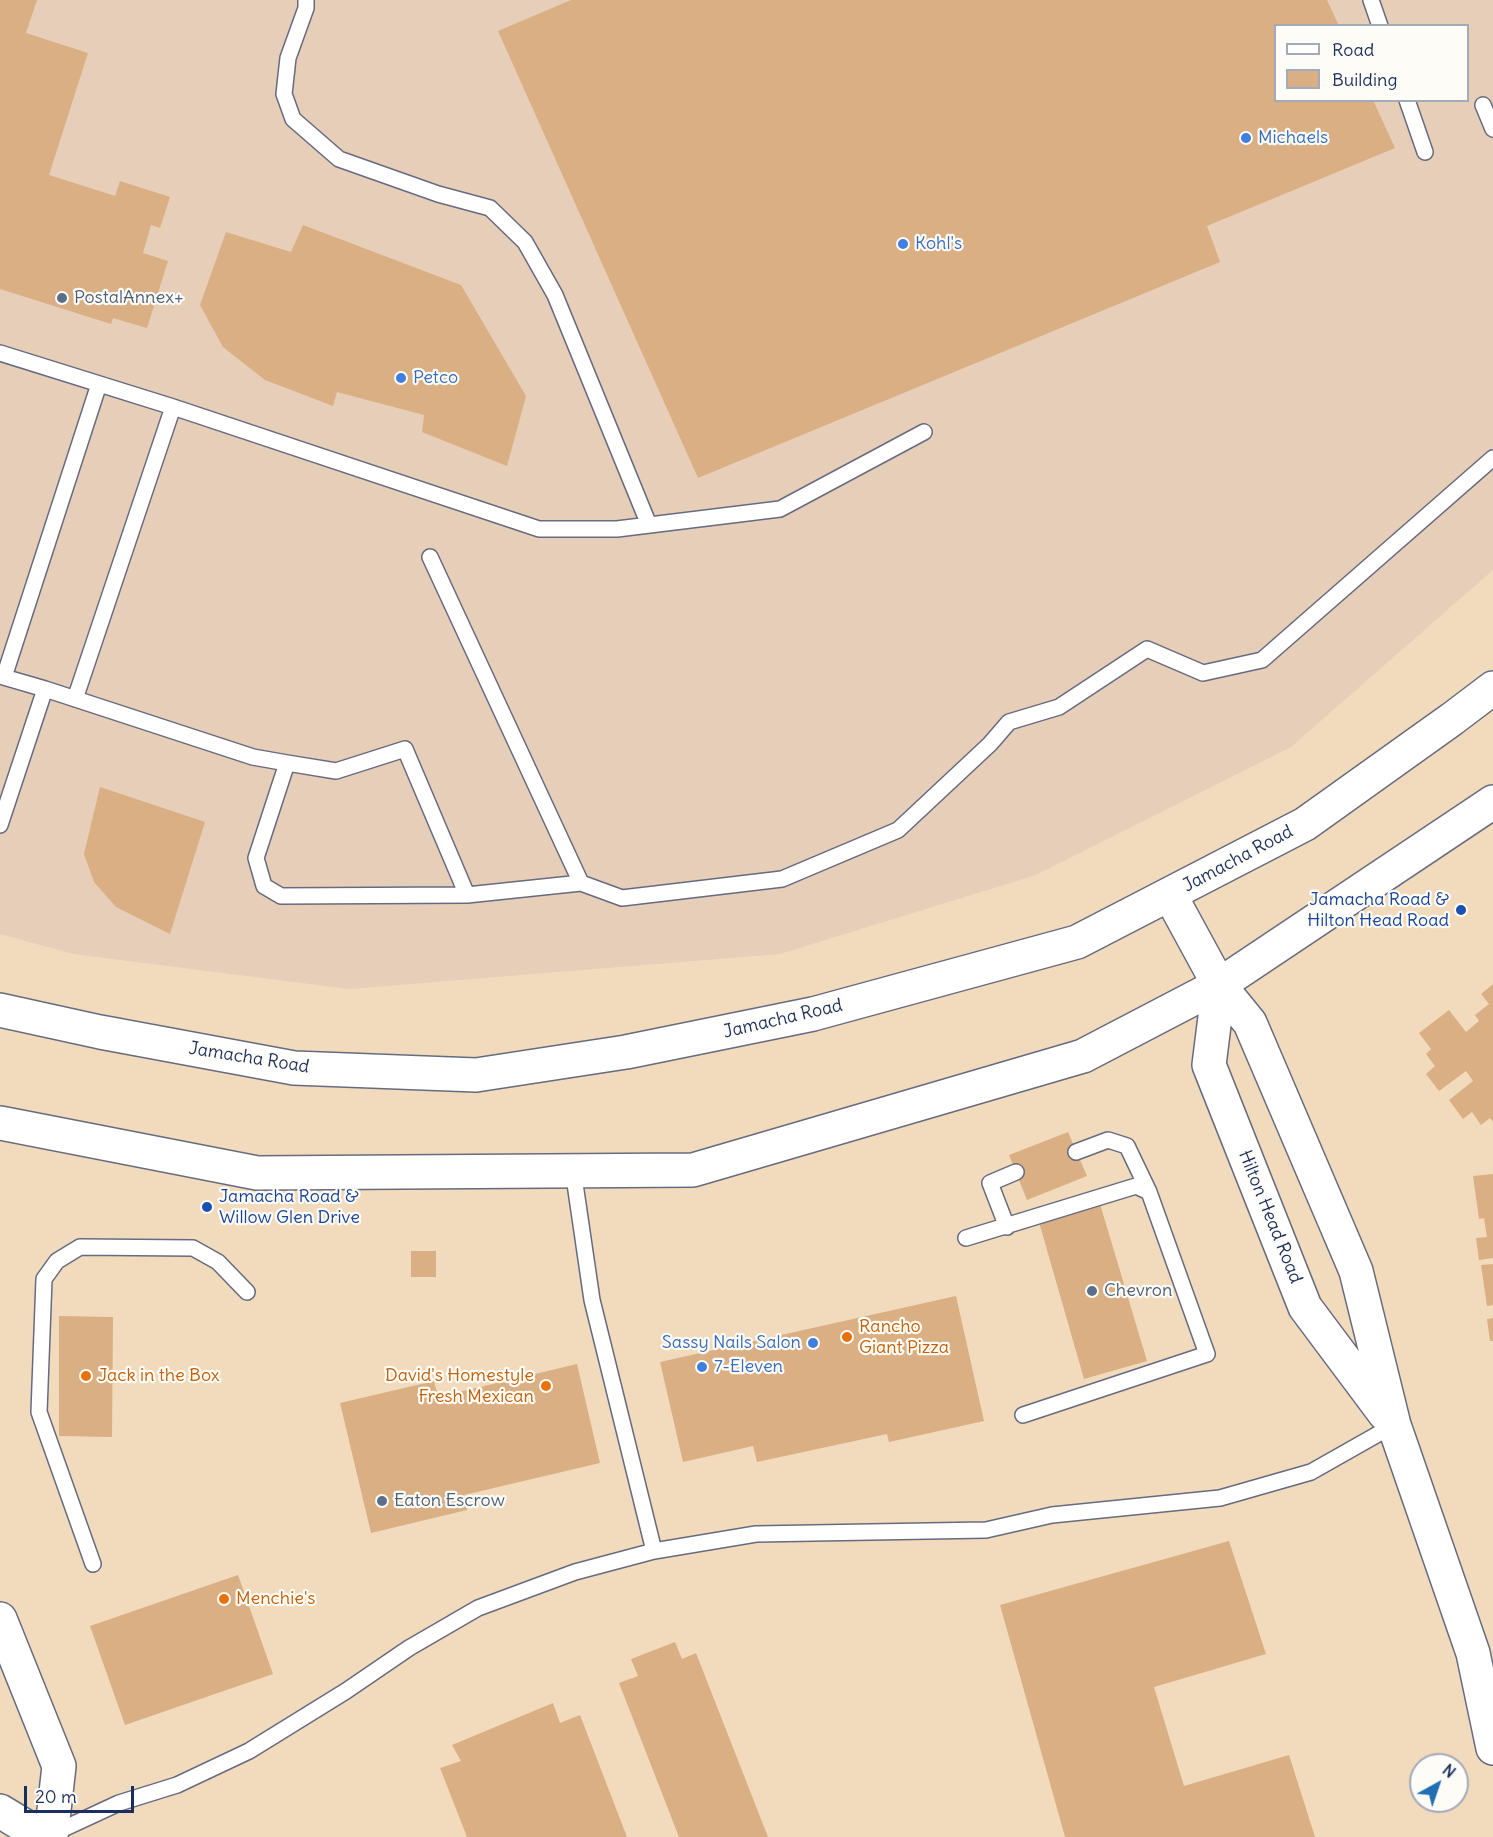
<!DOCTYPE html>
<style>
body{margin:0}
#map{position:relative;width:1493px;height:1837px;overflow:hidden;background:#f1dbbc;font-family:Delius,sans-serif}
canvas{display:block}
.legend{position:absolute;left:1274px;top:24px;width:195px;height:78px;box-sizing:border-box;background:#fdfcf7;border:2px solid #a3aaba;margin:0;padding:8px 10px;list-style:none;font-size:18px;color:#1b2f5e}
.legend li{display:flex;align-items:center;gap:12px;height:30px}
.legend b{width:30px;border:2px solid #a3aaba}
.north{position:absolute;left:1409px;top:1753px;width:60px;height:60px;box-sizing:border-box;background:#fdfcf7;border:2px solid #a3aaba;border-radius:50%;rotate:40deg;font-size:16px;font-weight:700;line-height:24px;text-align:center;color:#1b2f5e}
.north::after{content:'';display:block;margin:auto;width:21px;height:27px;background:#1f6fb2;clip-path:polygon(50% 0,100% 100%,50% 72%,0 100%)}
.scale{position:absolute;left:24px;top:1786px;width:110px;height:27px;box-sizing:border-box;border:3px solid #1b2f5e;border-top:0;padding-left:8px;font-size:18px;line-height:21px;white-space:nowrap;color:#1b2f5e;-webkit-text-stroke:4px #fdfcf7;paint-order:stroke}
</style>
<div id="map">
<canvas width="1493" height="1837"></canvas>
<ul class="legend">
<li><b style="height:8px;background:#fff"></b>Road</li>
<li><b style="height:16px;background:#daaf84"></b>Building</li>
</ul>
<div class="north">N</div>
<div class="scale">20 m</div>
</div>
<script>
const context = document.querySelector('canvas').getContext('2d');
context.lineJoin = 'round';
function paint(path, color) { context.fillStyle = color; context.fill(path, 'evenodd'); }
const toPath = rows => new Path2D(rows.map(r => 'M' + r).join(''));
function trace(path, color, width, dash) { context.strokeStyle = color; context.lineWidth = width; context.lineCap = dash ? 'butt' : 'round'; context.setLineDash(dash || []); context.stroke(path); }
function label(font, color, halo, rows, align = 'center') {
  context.font = font + ' Delius,sans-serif'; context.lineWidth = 4.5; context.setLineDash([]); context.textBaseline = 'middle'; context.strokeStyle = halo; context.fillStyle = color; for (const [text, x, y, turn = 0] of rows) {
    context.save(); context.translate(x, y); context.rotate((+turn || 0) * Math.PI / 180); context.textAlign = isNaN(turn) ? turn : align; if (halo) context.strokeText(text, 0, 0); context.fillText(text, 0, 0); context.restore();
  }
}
paint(toPath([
 [0,0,1493,0,1493,570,1291,747,1036,875,780,954,349,989,73,954,0,934],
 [1276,26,1468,26,1468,100,1276,100]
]), '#e7ceb8');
paint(toPath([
 [0,0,37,0,26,33,88,53,49,175,115,196,120,181,170,197,160,228,151,225,143,253,168,261,147,328,113,318,111,324,0,289],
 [571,0,1327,0,1339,26,1276,26,1276,100,1373,100,1395,148,1207,226,1220,262,698,478,498,31],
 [303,225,461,285,526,396,507,466,422,432,424,415,337,392,333,406,265,380,223,347,200,305,226,232,291,252],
 [100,787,205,822,170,934,116,907,94,882,84,854],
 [1493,984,1493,1122,1490,1118,1481,1125,1472,1112,1463,1119,1449,1100,1473,1081,1466,1071,1439,1091,1426,1074,1435,1066,1426,1054,1431,1049,1419,1033,1449,1010,1466,1032,1479,1021,1475,1015,1489,1004,1481,994],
 [1068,1132,1087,1176,1027,1200,1009,1155],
 [1493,1174,1493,1258,1479,1260,1476,1238,1487,1237,1484,1218,1479,1219,1473,1176],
 [1100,1204,1147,1361,1084,1379,1039,1222],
 [411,1251,436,1251,436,1277,411,1277],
 [1493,1264,1493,1305,1487,1306,1481,1265],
 [956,1296,984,1421,889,1442,887,1434,757,1462,753,1446,683,1462,660,1362],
 [59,1316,113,1317,112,1437,59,1436],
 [1493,1318,1493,1341,1490,1341,1487,1319],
 [577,1364,600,1463,464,1495,467,1510,371,1533,340,1403,434,1381,438,1397],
 [1229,1541,1266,1654,1154,1687,1184,1786,1289,1755,1315,1837,1065,1837,1000,1605],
 [238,1575,273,1674,125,1725,90,1626],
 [675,1642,682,1659,696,1653,768,1837,679,1837,619,1683,638,1676,631,1659],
 [553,1703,560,1723,580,1715,627,1837,467,1837,440,1768,461,1761,452,1745]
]), '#daaf84');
const service = toPath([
 [306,0,306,8,288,58,284,94,293,119,339,159,438,194,490,208,525,242,555,295,649,525],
 [1371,0,1380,26],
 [1407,100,1425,152],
 [1483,105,1493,129],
 [0,353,173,407,539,529,617,529,780,509,924,432],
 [430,557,581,883,467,895],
 [0,676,45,689,0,825],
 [4,677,99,384],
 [45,689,253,757,287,763,336,771,405,749,467,895,281,896,264,886,256,858,287,763],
 [75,699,173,407],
 [581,883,622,898,782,879,898,830,990,744,1009,722,1059,707,1147,649,1203,673,1262,660,1493,458],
 [1076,1152,1108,1140,1127,1146,1149,1192],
 [1007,1227,990,1183,1016,1172],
 [966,1238,1136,1186,1149,1192,1207,1354,1023,1415],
 [654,1551,756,1534,986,1530,1052,1515,1220,1498,1311,1472,1394,1425],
 [93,1564,39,1412,44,1279,57,1261,80,1247,193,1248,218,1262,247,1292],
 [50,1835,119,1803,177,1785,249,1751,346,1691,409,1648,478,1608,575,1572,654,1551,592,1300,573,1170]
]);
const tertiary = toPath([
 [1170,895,1219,985,1250,1023,1356,1271,1394,1425,1473,1653,1493,1748],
 [1219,985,1209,1065,1305,1307,1385,1414]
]);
const secondary = toPath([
 [0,1619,59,1766,51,1837],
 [0,1811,28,1828,50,1835]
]);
const primary = toPath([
 [0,1010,100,1032,294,1068,476,1075,626,1052,813,1014,1077,942,1305,824,1452,719,1493,688],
 [0,1123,257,1173,693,1170,1083,1056,1219,985,1493,802]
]);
trace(service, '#666b7f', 18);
trace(tertiary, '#666b7f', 36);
trace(secondary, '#666b7f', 36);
trace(primary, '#666b7f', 36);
trace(service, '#fff', 15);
trace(tertiary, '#fff', 33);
trace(secondary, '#fff', 33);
trace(primary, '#fff', 33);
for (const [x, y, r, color] of [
 [1246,138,6,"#3f7fe0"],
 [903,244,6,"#3f7fe0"],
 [62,298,6,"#5c6f8a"],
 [401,378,6,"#3f7fe0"],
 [1461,910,6,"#1a4fb4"],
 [207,1207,6,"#1a4fb4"],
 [1092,1291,6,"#5c6f8a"],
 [847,1337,6,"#e8710a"],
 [813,1343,6,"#3f7fe0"],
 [702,1367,6,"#3f7fe0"],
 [86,1376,6,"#e8710a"],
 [546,1386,6,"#e8710a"],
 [382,1501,6,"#5c6f8a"],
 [224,1599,6,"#e8710a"]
]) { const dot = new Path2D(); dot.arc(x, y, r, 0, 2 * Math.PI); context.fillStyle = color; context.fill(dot); trace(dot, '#fdfcf7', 2); }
label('18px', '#366cbe', '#fdfcf7', [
 ["Michaels",1258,138],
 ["Kohl's",915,244],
 ["Petco",413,378],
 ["Sassy Nails Salon",801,1343,"right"],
 ["7-Eleven",714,1367]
], 'left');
label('18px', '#4e5e75', '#fdfcf7', [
 ["PostalAnnex+",74,298],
 ["Chevron",1104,1291],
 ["Eaton Escrow",394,1501]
], 'left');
label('18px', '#1b2f5e', '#fdfcf7', [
 ["Jamacha Road",1238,859,-28],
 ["Jamacha Road",783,1019,-13],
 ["Jamacha Road",249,1058,9],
 ["Hilton Head Road",1270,1217,68]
]);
label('18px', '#164399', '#fdfcf7', [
 ["Jamacha Road &",1449,900],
 ["Hilton Head Road",1449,921],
 ["Jamacha Road &",219,1197,"left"],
 ["Willow Glen Drive",219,1218,"left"]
], 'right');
label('18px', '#c56008', '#fdfcf7', [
 ["Rancho",859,1327],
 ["Giant Pizza",859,1348],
 ["Jack in the Box",98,1376],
 ["David's Homestyle",534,1376,"right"],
 ["Fresh Mexican",534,1397,"right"],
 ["Menchie's",236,1599]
], 'left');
</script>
